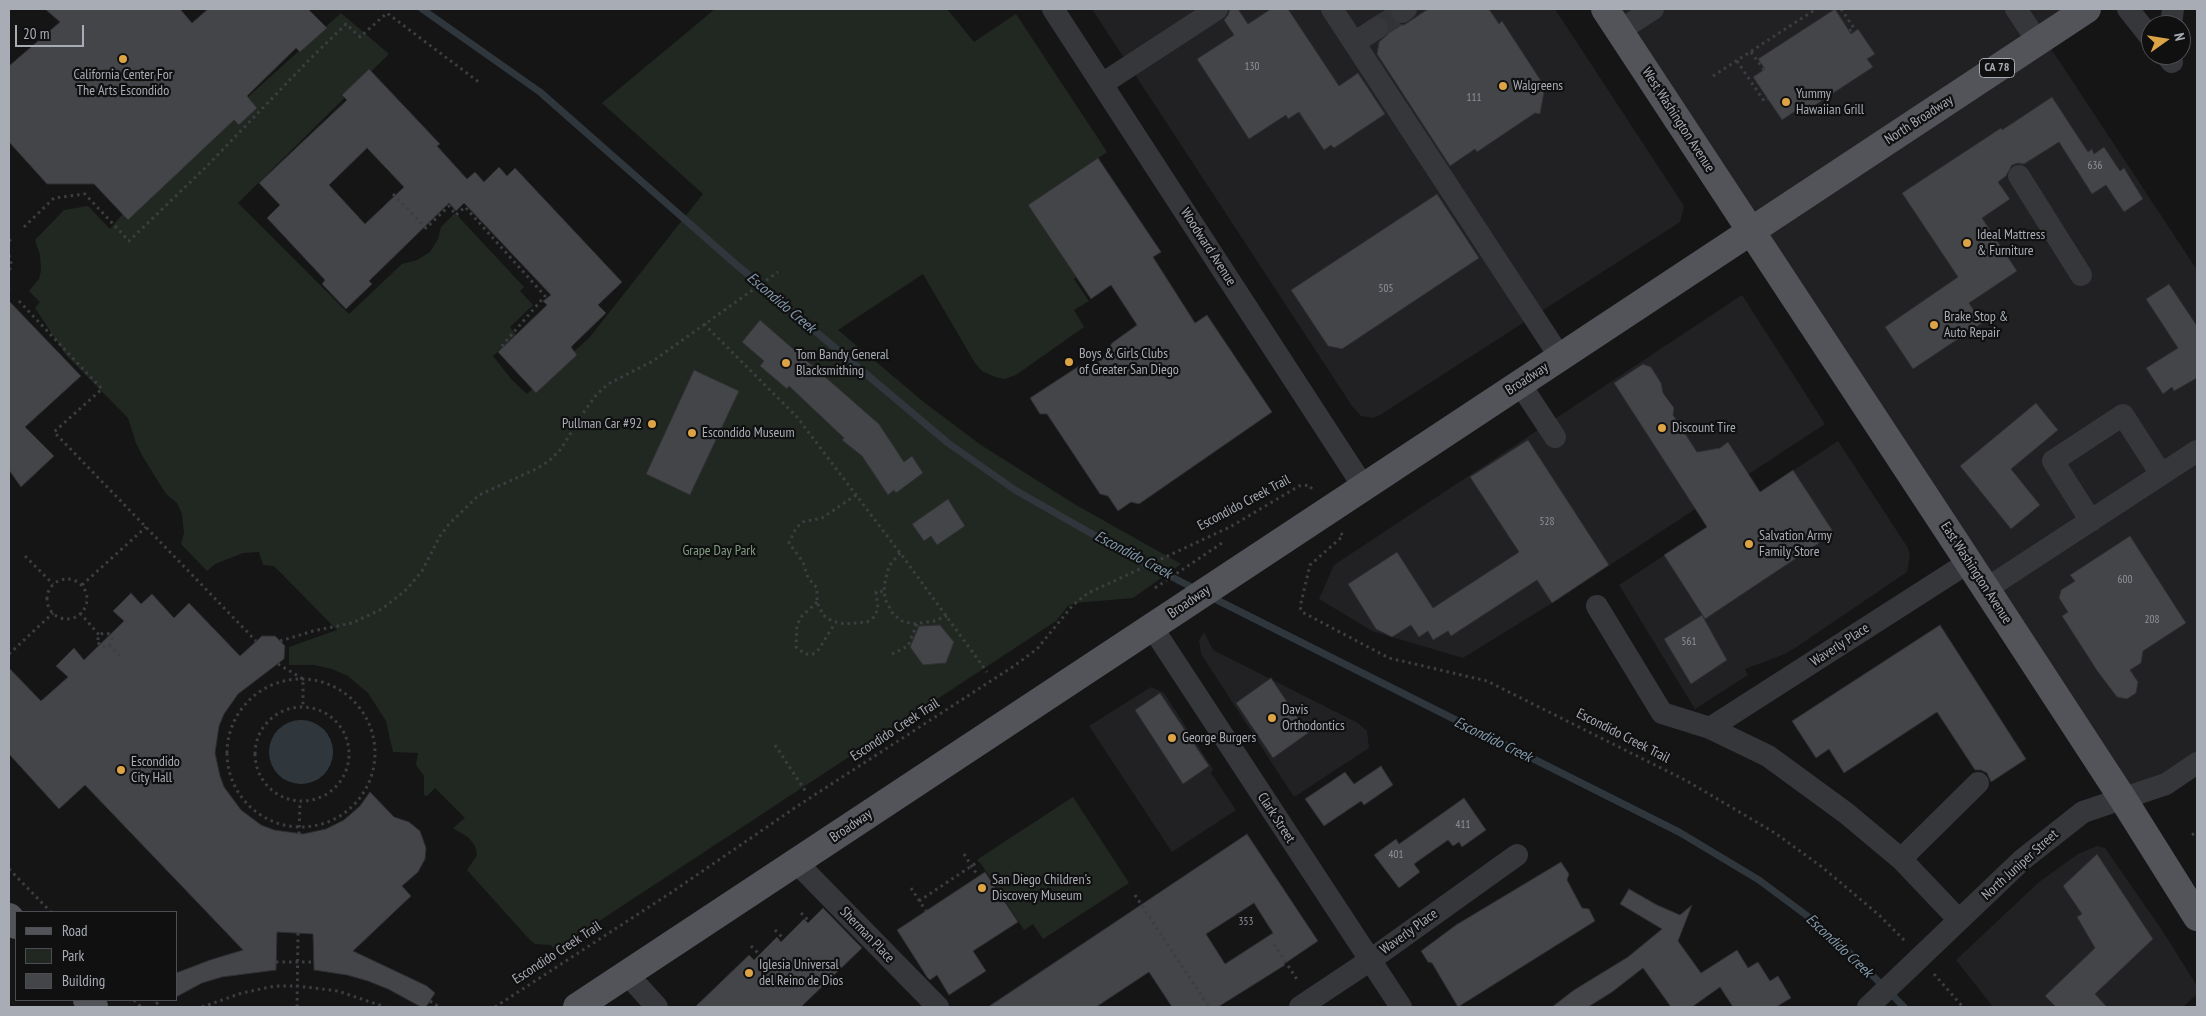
<!DOCTYPE html>
<style>
body{margin:0}
#map{position:relative;width:2206px;height:1016px;overflow:hidden;background:#151516;font-family:"PT Sans Narrow",sans-serif}
canvas{display:block}
.frame{position:absolute;inset:0;border:10px solid #a8acb5;pointer-events:none}
.legend{position:absolute;left:15px;top:911px;width:162px;height:90px;box-sizing:border-box;background:#101011;border:1px solid #4d4e53;margin:0;padding:6px 9px;list-style:none;font-size:15px;color:#a8acb5}
.legend li{display:flex;align-items:center;gap:10px;height:25px}
.legend b{width:25px;border:1px solid #4d4e53}
.north{position:absolute;left:2141px;top:15px;width:50px;height:50px;box-sizing:border-box;background:#101011;border:1px solid #4d4e53;border-radius:50%;rotate:77deg;font-size:14px;font-weight:700;line-height:20px;text-align:center;color:#a8acb5}
.north::after{content:'';display:block;margin:auto;width:18px;height:22px;background:#dda446;clip-path:polygon(50% 0,100% 100%,50% 72%,0 100%)}
.scale{position:absolute;left:15px;top:25px;width:69px;height:22px;box-sizing:border-box;border:2px solid #a8acb5;border-top:0;padding-left:6px;font-size:15px;line-height:18px;white-space:nowrap;color:#a8acb5;-webkit-text-stroke:4px #101011;paint-order:stroke}
</style>
<div id="map">
<canvas width="2206" height="1016"></canvas>
<div class="frame"></div>
<ul class="legend">
<li><b style="height:6px;background:#525459"></b>Road</li>
<li><b style="height:14px;background:#212822"></b>Park</li>
<li><b style="height:14px;background:#444549"></b>Building</li>
</ul>
<div class="north">N</div>
<div class="scale">20 m</div>
</div>
<script>
const context = document.querySelector('canvas').getContext('2d');
context.lineJoin = 'round';
function paint(path, color) { context.fillStyle = color; context.fill(path, 'evenodd'); }
const toPath = rows => new Path2D(rows.map(r => 'M' + r).join(''));
function trace(path, color, width, dash) { context.strokeStyle = color; context.lineWidth = width; context.lineCap = dash ? 'butt' : 'round'; context.setLineDash(dash || []); context.stroke(path); }
function label(font, color, halo, rows, align = 'center') {
  context.font = font + ' "PT Sans Narrow",sans-serif'; context.lineWidth = 4.5; context.setLineDash([]); context.textBaseline = 'middle'; context.strokeStyle = halo; context.fillStyle = color; for (const [text, x, y, turn = 0] of rows) {
    context.save(); context.translate(x, y); context.rotate((+turn || 0) * Math.PI / 180); context.textAlign = isNaN(turn) ? turn : align; if (halo) context.strokeText(text, 0, 0); context.fillText(text, 0, 0); context.restore();
  }
}
paint(toPath([
 [1092,9,1555,9,1684,206,1680,222,1380,415,1373,418,1361,416,1352,406],
 [1605,9,2087,9,2044,38,2197,270,2197,763,2123,799],
 [1742,295,1825,424,1552,603,1463,658,1372,631,1319,599,1334,565],
 [1838,441,1908,548,1910,556,1907,572,1795,648,1785,654,1745,669,1748,675,1695,709,1619,585],
 [1204,632,1213,650,1358,723,1367,731,1369,748,1294,797,1201,654,1199,640],
 [1151,687,1164,693,1213,769,1211,773,1236,810,1172,852,1089,726],
 [2097,846,2105,848,2162,930,2197,986,2197,994,2183,1007,1993,1007,1956,960,2039,882,2078,854]
]), '#212123');
paint(toPath([
 [715,9,947,9,974,42,1016,14,1107,152,1028,205,1076,277,1074,279,1089,301,1074,310,1084,327,1016,375,1004,379,995,377,982,371,975,363,923,274,838,330,925,403,981,445,1076,505,1181,564,1133,598,1075,603,1068,606,1056,621,555,950,551,945,535,944,530,940,467,870,477,855,475,846,469,838,453,828,465,818,435,788,427,796,424,795,424,776,416,765,418,753,393,752,386,721,368,693,348,676,332,669,314,665,289,665,289,647,337,630,274,566,263,565,259,552,243,553,215,564,207,571,181,544,184,533,182,514,177,503,166,494,143,457,136,443,128,418,66,355,35,308,40,302,29,291,39,279,41,271,40,255,35,240,64,210,88,206,110,229,136,198,341,13,389,54,238,203,349,314,402,264,417,260,430,252,438,239,441,227,455,213,524,287,520,291,533,305,510,327,516,335,493,356,512,380,527,394,589,338,703,194,602,103],
 [1073,797,1129,883,1043,939,1033,924,1024,930,978,859]
]), '#212822');
paint(toPath([
 '269 752a32 32 0 1 1 64 0a32 32 0 1 1-64 0Z'
]), '#2f373d');
trace(toPath([
 [422,9,540,92,732,261,948,443,1015,490,1122,551,1197,590],
 [1209,596,1679,832,1759,880,1806,915,1852,955,1904,1007]
]), '#2f373d', 7);
const building = toPath([
 [45,9,180,9,192,23,208,9,308,9,327,28,300,52,296,48,247,96,257,108,239,125,234,120,128,220,94,184,47,184,9,142,9,66,60,22,45,9],
 [1230,9,1238,9,1248,24,1271,9,1288,9,1339,86,1358,73,1385,114,1334,148,1331,145,1324,150,1299,112,1288,119,1286,115,1249,139,1197,59,1234,35,1224,20,1228,15,1230,9],
 [1428,9,1489,9,1499,24,1502,21,1545,87,1540,114,1535,113,1477,152,1475,149,1450,166,1377,54,1379,42,1388,34,1390,28,1388,20,1382,16,1389,11,1392,20,1397,24,1404,25,1428,9],
 [1835,9,1851,34,1858,29,1875,54,1867,59,1873,67,1806,111,1803,106,1782,120,1753,77,1765,69,1758,59,1835,9],
 [369,69,440,144,437,146,467,179,475,172,484,182,499,167,507,176,515,168,622,282,598,305,606,313,571,347,577,355,536,393,498,352,547,305,543,301,551,295,464,203,456,211,449,203,369,281,372,284,346,309,322,284,325,280,267,218,280,205,259,183,347,100,342,95,369,69],
 [367,148,404,187,365,224,329,185,367,148],
 [2052,97,2088,152,2092,149,2094,154,2104,147,2120,171,2124,168,2143,199,2124,212,2106,185,2092,194,2059,142,2024,164,2018,163,2012,165,2006,176,1998,182,2010,199,1982,218,2017,271,1969,303,1982,323,1913,369,1885,327,1958,277,1902,193,2001,128,2002,130,2052,97],
 [1098,158,1161,252,1153,257,1195,323,1207,315,1272,412,1139,504,1131,502,1118,511,1108,496,1100,494,1047,414,1040,414,1030,398,1079,366,1090,365,1102,360,1112,343,1137,325,1111,285,1091,299,1028,205,1098,158],
 [1437,194,1479,258,1342,349,1328,346,1291,290,1437,194],
 [2169,284,2197,326,2197,378,2174,391,2172,387,2163,394,2146,368,2178,348,2146,299,2169,284],
 [9,301,81,376,25,427,54,456,21,487,9,470,9,301],
 [760,320,879,424,904,462,912,456,923,473,896,493,894,490,888,495,862,456,842,440,844,438,789,386,787,389,760,366,764,361,742,342,760,320],
 [1643,364,1651,367,1661,383,1663,393,1674,408,1673,415,1697,452,1720,448,1728,442,1760,492,1793,470,1834,533,1705,619,1664,555,1707,527,1614,383,1643,364],
 [694,370,739,391,690,495,646,474,694,370],
 [2036,403,2058,430,2011,469,2040,505,2011,529,1960,466,2036,403],
 [1528,440,1609,565,1552,603,1537,580,1451,636,1448,631,1433,640,1428,631,1419,637,1411,625,1392,637,1376,629,1348,584,1397,552,1433,608,1519,552,1470,477,1528,440],
 [948,499,965,526,937,545,931,536,924,541,912,524,948,499],
 [2130,536,2186,623,2143,651,2141,663,2130,670,2138,682,2136,693,2127,699,2117,697,2098,672,2062,616,2068,612,2059,598,2061,590,2075,581,2070,575,2130,536],
 [131,593,141,604,152,594,174,618,189,603,240,656,262,636,275,636,285,646,284,659,238,694,224,714,219,726,215,753,220,776,224,787,241,810,261,825,274,830,303,834,326,829,344,820,360,806,370,792,394,817,409,822,420,831,426,848,425,859,418,872,402,886,411,896,353,951,427,986,435,993,426,1007,421,1007,388,989,368,981,347,975,314,970,313,934,277,932,276,970,222,977,202,983,176,997,176,973,210,960,243,950,85,785,59,809,9,754,9,668,41,701,68,677,56,666,74,648,84,660,124,621,113,611,131,593],
 [1702,615,1727,660,1691,684,1664,639,1702,615],
 [940,625,954,642,946,663,923,665,910,647,919,626,940,625],
 [1940,625,2026,759,1991,782,1987,773,1981,770,1975,770,1937,712,1844,773,1829,749,1816,758,1792,721,1940,625],
 [1271,678,1308,733,1273,758,1236,703,1271,678],
 [1160,693,1209,766,1183,784,1135,710,1160,693],
 [1381,766,1393,785,1364,805,1361,801,1324,826,1305,799,1345,772,1354,784,1381,766],
 [1464,798,1486,830,1462,847,1459,842,1453,846,1448,840,1414,864,1420,872,1399,888,1374,855,1396,839,1399,844,1464,798],
 [1247,834,1318,941,1284,964,1285,965,1218,1007,1172,1007,1149,972,1096,1007,988,1007,1247,834],
 [1254,903,1273,933,1225,964,1206,934,1254,903],
 [2097,854,2153,939,2095,994,2107,1007,2056,1007,2045,996,2095,948,2077,917,2082,914,2063,886,2097,854],
 [1561,862,1569,874,1567,880,1582,908,1589,909,1595,921,1458,1007,1432,963,1428,962,1421,951,1456,925,1561,862],
 [985,872,1018,922,973,951,986,971,949,995,937,975,930,980,927,977,897,930,985,872],
 [1629,889,1657,905,1680,915,1692,905,1678,941,1701,973,1737,950,1748,968,1758,962,1770,981,1778,976,1791,998,1776,1007,1733,1007,1720,987,1692,1007,1671,1007,1643,968,1612,992,1588,1007,1552,1007,1574,990,1628,957,1662,929,1620,904,1629,889],
 [823,908,862,948,801,1007,695,1007,749,955,754,960,777,937,781,942,804,919,808,923,823,908]
]);
paint(building, '#444549');
trace(building, '#2f2f32', 1);
trace(toPath([
 [1377,28,1402,12]
]), '#323336', 22, [22, 11]);
trace(toPath([
 [1841,9,1854,28,1849,31],
 [1751,52,1764,70],
 [1737,61,1764,101,1768,99],
 [1713,76,1816,9],
 [393,194,426,228,449,206,456,215,465,207,545,296,500,348],
 [24,227,54,198,85,194,129,241,207,166,308,61,346,24,360,37,387,13,480,83],
 [9,241,13,237],
 [9,255,11,263,9,273],
 [9,289,9,290],
 [19,301,102,389,54,432,256,641],
 [704,324,797,417,903,557,987,672],
 [856,495,822,518,803,522,796,528,789,543,803,562,808,578,817,588,817,602,823,615,832,621,845,624,867,622,874,617,878,609,876,592,884,591],
 [1341,533,1343,536,1310,565,1300,607,1302,612,1389,658,1487,681,1687,781,1775,833,1822,867,1879,915,1905,941],
 [900,553,889,566,884,586,885,599,893,614,902,621,913,624,934,621,947,616],
 [25,556,53,584],
 '47 599a20 20 0 1 1 40 0a20 20 0 1 1-40 0Z',
 [82,585,146,527],
 [1155,588,1222,543],
 [817,602,801,617,797,625,796,647,805,654,813,654,819,649,835,623],
 [80,613,100,636],
 '98 640a7 7 0 1 1 14 0a7 7 0 1 1-14 0Z',
 [280,641,313,631,352,623,382,609,407,589,422,571,440,536,449,524,479,495,536,469,549,461,561,449,583,413,597,394,608,384,653,361,778,272],
 [109,645,122,658],
 [9,654,53,613],
 [892,654,908,646,917,624],
 [278,664,303,679,303,706],
 '227 753a74 74 0 1 1 148 0a74 74 0 1 1-148 0Z',
 '255 754a47 47 0 1 1 94 0a47 47 0 1 1-94 0Z',
 [775,745,806,792],
 [299,834,300,801],
 [2192,835,2197,831],
 [964,854,978,876],
 [9,869,51,912],
 [911,888,926,911],
 [1135,895,1209,1007],
 [919,901,979,861],
 [801,913,809,921],
 [775,930,784,939],
 [1274,944,1298,981],
 [751,946,760,955],
 [276,962,315,962],
 [1934,974,1963,1007],
 [134,1000,141,1007],
 [430,1001,439,1007],
 [156,1004,161,1000],
 [202,1007,242,993,275,986,297,986,338,991,385,1007],
 [297,1007,298,933],
 [495,1007,672,892,799,805,1014,666,1037,649,1073,605,1088,593,1230,527,1299,486,1309,485,1314,492]
]), '#3c3e41', 3, [2.5, 4]);
trace(toPath([
 [1053,9,1363,486],
 [1332,9,1560,357],
 [2016,9,2038,42],
 [2128,9,2151,38],
 [1402,12,1406,9],
 [2171,25,2173,9],
 [1619,31,1653,9],
 [1354,43,1377,28],
 [2166,55,2172,62],
 [1102,84,1217,9],
 [2019,176,2081,275],
 [1520,384,1555,437],
 [2091,521,2053,461,2123,415,2161,474],
 [1986,589,2197,451],
 [1597,606,1662,713,1710,728,1768,756,1846,813,1901,859,1978,783],
 [1152,627,1401,1007],
 [1710,728,1969,562],
 [1901,859,1959,920],
 [796,862,938,1007],
 [627,974,657,1007],
 [1300,1007,1369,961,1517,855],
 [1868,1007,2022,860,2083,812,2166,784,2197,763]
]), '#36373b', 22);
trace(toPath([
 [1605,9,1958,546,2123,799,2197,917],
 [9,917,16,925],
 [87,1000,94,1007],
 [577,1007,2087,9]
]), '#525459', 28);
for (const [x, y, r, color] of [
 [123,59,5,"#dda446"],
 [1503,86,5,"#dda446"],
 [1786,102,5,"#dda446"],
 [1967,243,5,"#dda446"],
 [1934,325,5,"#dda446"],
 [1069,362,5,"#dda446"],
 [786,363,5,"#dda446"],
 [652,424,5,"#dda446"],
 [1662,428,5,"#dda446"],
 [692,433,5,"#dda446"],
 [1749,544,5,"#dda446"],
 [1272,718,5,"#dda446"],
 [1172,738,5,"#dda446"],
 [121,770,5,"#dda446"],
 [982,888,5,"#dda446"],
 [749,973,5,"#dda446"]
]) { const dot = new Path2D(); dot.arc(x, y, r, 0, 2 * Math.PI); context.fillStyle = color; context.fill(dot); trace(dot, '#101011', 2); }
label('11px', '#8f929a', null, [
 ["130",1252,67],
 ["111",1474,98],
 ["636",2095,166],
 ["505",1386,289],
 ["528",1547,522],
 ["600",2125,580],
 ["208",2152,620],
 ["561",1689,642],
 ["411",1463,825],
 ["401",1396,855],
 ["353",1246,922]
]);
for (const [x, y, w] of [
 [1997,68,35]
]) { const box = new Path2D(); box.roundRect(x - w / 2, y - 9.5, w, 19, 4); context.fillStyle = '#101011'; context.fill(box); trace(box, '#a8acb5', 1); }
label('bold 12px', '#a8acb5', null, [
 ["CA 78",1997,68]
]);
label('14px', '#a8acb5', '#101011', [
 ["California Center For",123,75,"center"],
 ["The Arts Escondido",123,91,"center"],
 ["Walgreens",1513,86],
 ["Yummy",1796,94],
 ["Hawaiian Grill",1796,110],
 ["Ideal Mattress",1977,235],
 ["& Furniture",1977,251],
 ["Brake Stop &",1944,317],
 ["Auto Repair",1944,333],
 ["Boys & Girls Clubs",1079,354],
 ["of Greater San Diego",1079,370],
 ["Tom Bandy General",796,355],
 ["Blacksmithing",796,371],
 ["Pullman Car #92",642,424,"right"],
 ["Discount Tire",1672,428],
 ["Escondido Museum",702,433],
 ["Salvation Army",1759,536],
 ["Family Store",1759,552],
 ["Davis",1282,710],
 ["Orthodontics",1282,726],
 ["George Burgers",1182,738],
 ["Escondido",131,762],
 ["City Hall",131,778],
 ["San Diego Children's",992,880],
 ["Discovery Museum",992,896],
 ["Iglesia Universal",759,965],
 ["del Reino de Dios",759,981]
], 'left');
label('14px', '#a8acb5', '#101011', [
 ["West Washington Avenue",1678,120,57],
 ["North Broadway",1919,120,-33],
 ["Woodward Avenue",1208,247,57],
 ["Broadway",1527,379,-33],
 ["Escondido Creek Trail",1244,503,-28],
 ["East Washington Avenue",1976,573,57],
 ["Broadway",1189,602,-34],
 ["Waverly Place",1840,645,-33],
 ["Escondido Creek Trail",895,730,-33],
 ["Escondido Creek Trail",1623,736,27],
 ["Clark Street",1276,818,57],
 ["Broadway",851,826,-34],
 ["North Juniper Street",2020,865,-42],
 ["Waverly Place",1409,932,-36],
 ["Sherman Place",867,935,46],
 ["Escondido Creek Trail",557,953,-33]
]);
label('14px', '#819e82', '#101011', [
 ["Grape Day Park",719,551]
]);
label('italic 15px', '#839aac', '#101011', [
 ["Escondido Creek",781,303,40],
 ["Escondido Creek",1133,555,28],
 ["Escondido Creek",1493,740,26],
 ["Escondido Creek",1839,946,43]
]);
</script>
